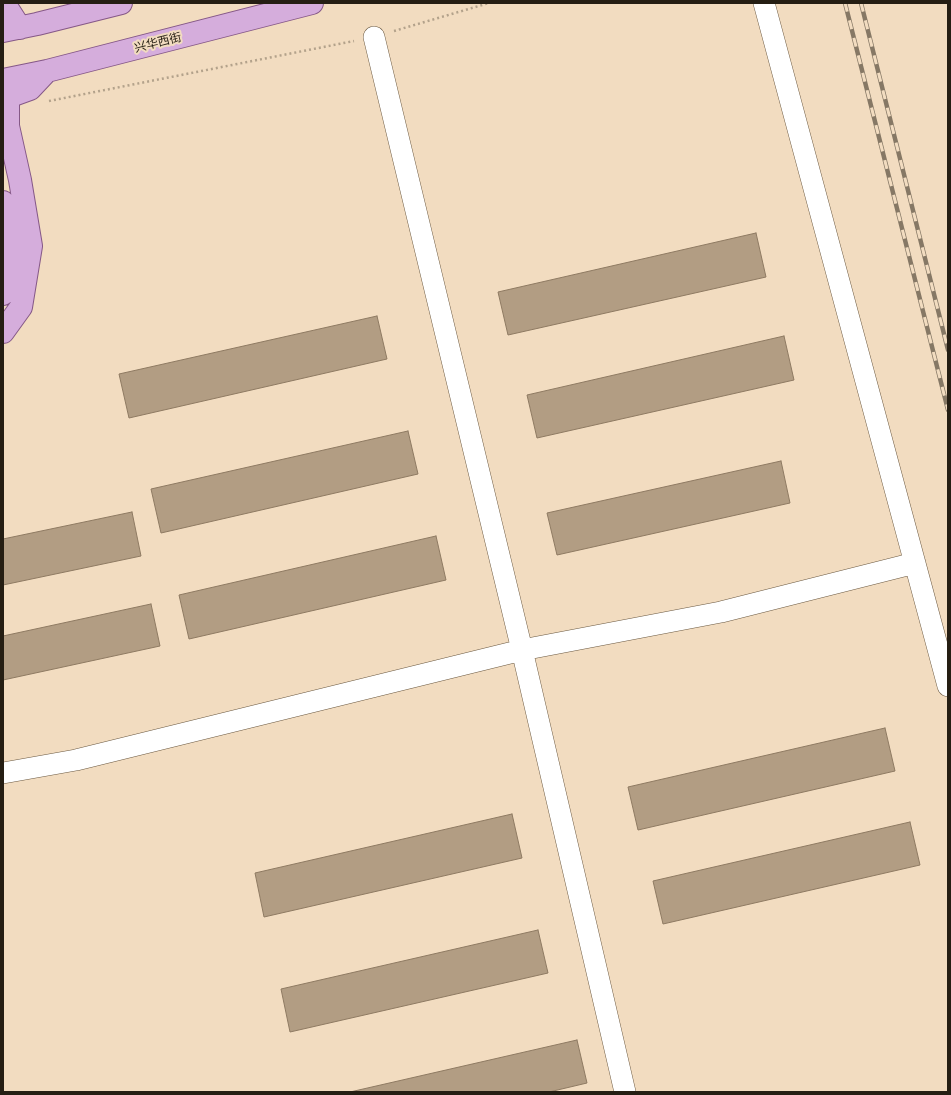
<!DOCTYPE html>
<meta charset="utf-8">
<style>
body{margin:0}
#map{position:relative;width:951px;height:1095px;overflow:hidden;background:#f2dcc0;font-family:Rubik,sans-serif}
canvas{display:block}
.frame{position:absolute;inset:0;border:4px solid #251e13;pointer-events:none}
</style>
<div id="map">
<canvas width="951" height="1095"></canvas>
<div class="frame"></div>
</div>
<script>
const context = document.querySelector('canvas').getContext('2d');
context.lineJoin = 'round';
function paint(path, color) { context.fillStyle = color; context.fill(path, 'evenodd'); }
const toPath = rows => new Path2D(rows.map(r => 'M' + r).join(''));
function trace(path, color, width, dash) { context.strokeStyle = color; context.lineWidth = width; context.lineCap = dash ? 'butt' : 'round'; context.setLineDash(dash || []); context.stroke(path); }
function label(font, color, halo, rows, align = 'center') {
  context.font = font + ' Rubik,"Noto Sans SC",sans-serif'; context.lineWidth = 4; context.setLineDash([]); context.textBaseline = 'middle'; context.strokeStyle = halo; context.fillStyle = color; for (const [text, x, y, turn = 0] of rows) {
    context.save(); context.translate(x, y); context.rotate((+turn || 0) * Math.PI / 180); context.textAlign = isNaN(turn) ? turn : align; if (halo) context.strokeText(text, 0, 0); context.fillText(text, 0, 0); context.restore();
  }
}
const building = toPath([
 [756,233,766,277,508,335,498,292,756,233],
 [377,316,387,359,129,418,119,374,377,316],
 [784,336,794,380,537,438,527,395,784,336],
 [408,431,418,474,161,533,151,489,408,431],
 [781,461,790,503,557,555,547,513,781,461],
 [132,512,141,556,3,585,3,539,132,512],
 [436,536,446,580,189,639,179,595,436,536],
 [151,604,160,646,3,680,3,636,151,604],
 [885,728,895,771,638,830,628,787,885,728],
 [512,814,522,858,264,917,255,873,512,814],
 [910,822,920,865,663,924,653,881,910,822],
 [538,930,548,973,290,1032,281,989,538,930],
 [577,1040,587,1083,549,1092,350,1092,577,1040]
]);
paint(building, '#b29d83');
trace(building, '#8e7a62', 1);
const street = toPath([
 [764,3,948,686],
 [374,37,522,650,625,1092],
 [3,773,76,760,522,650,721,612,915,563]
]);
const primary = toPath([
 [4,3,20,28],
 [3,31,37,24,121,3],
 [3,80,47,71,312,3],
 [3,202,13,251,7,288,3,294],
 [3,332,21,307,31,246,20,180,8,126,8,97,30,89,46,72]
]);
trace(street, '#6b5941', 22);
trace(primary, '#855887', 24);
trace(toPath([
 [394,31,489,3],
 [49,101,354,41]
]), '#b3a28b', 2.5, [2, 3]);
trace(street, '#fff', 21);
trace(primary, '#d5addc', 22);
const rail = toPath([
 [845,3,948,410],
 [861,3,948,350]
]);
trace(rail, '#867865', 4.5);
trace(rail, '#f2dcc0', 3, [9]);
label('12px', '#251e13', '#f2dcc0', [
 ["兴华西街",158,43,-14]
]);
</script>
